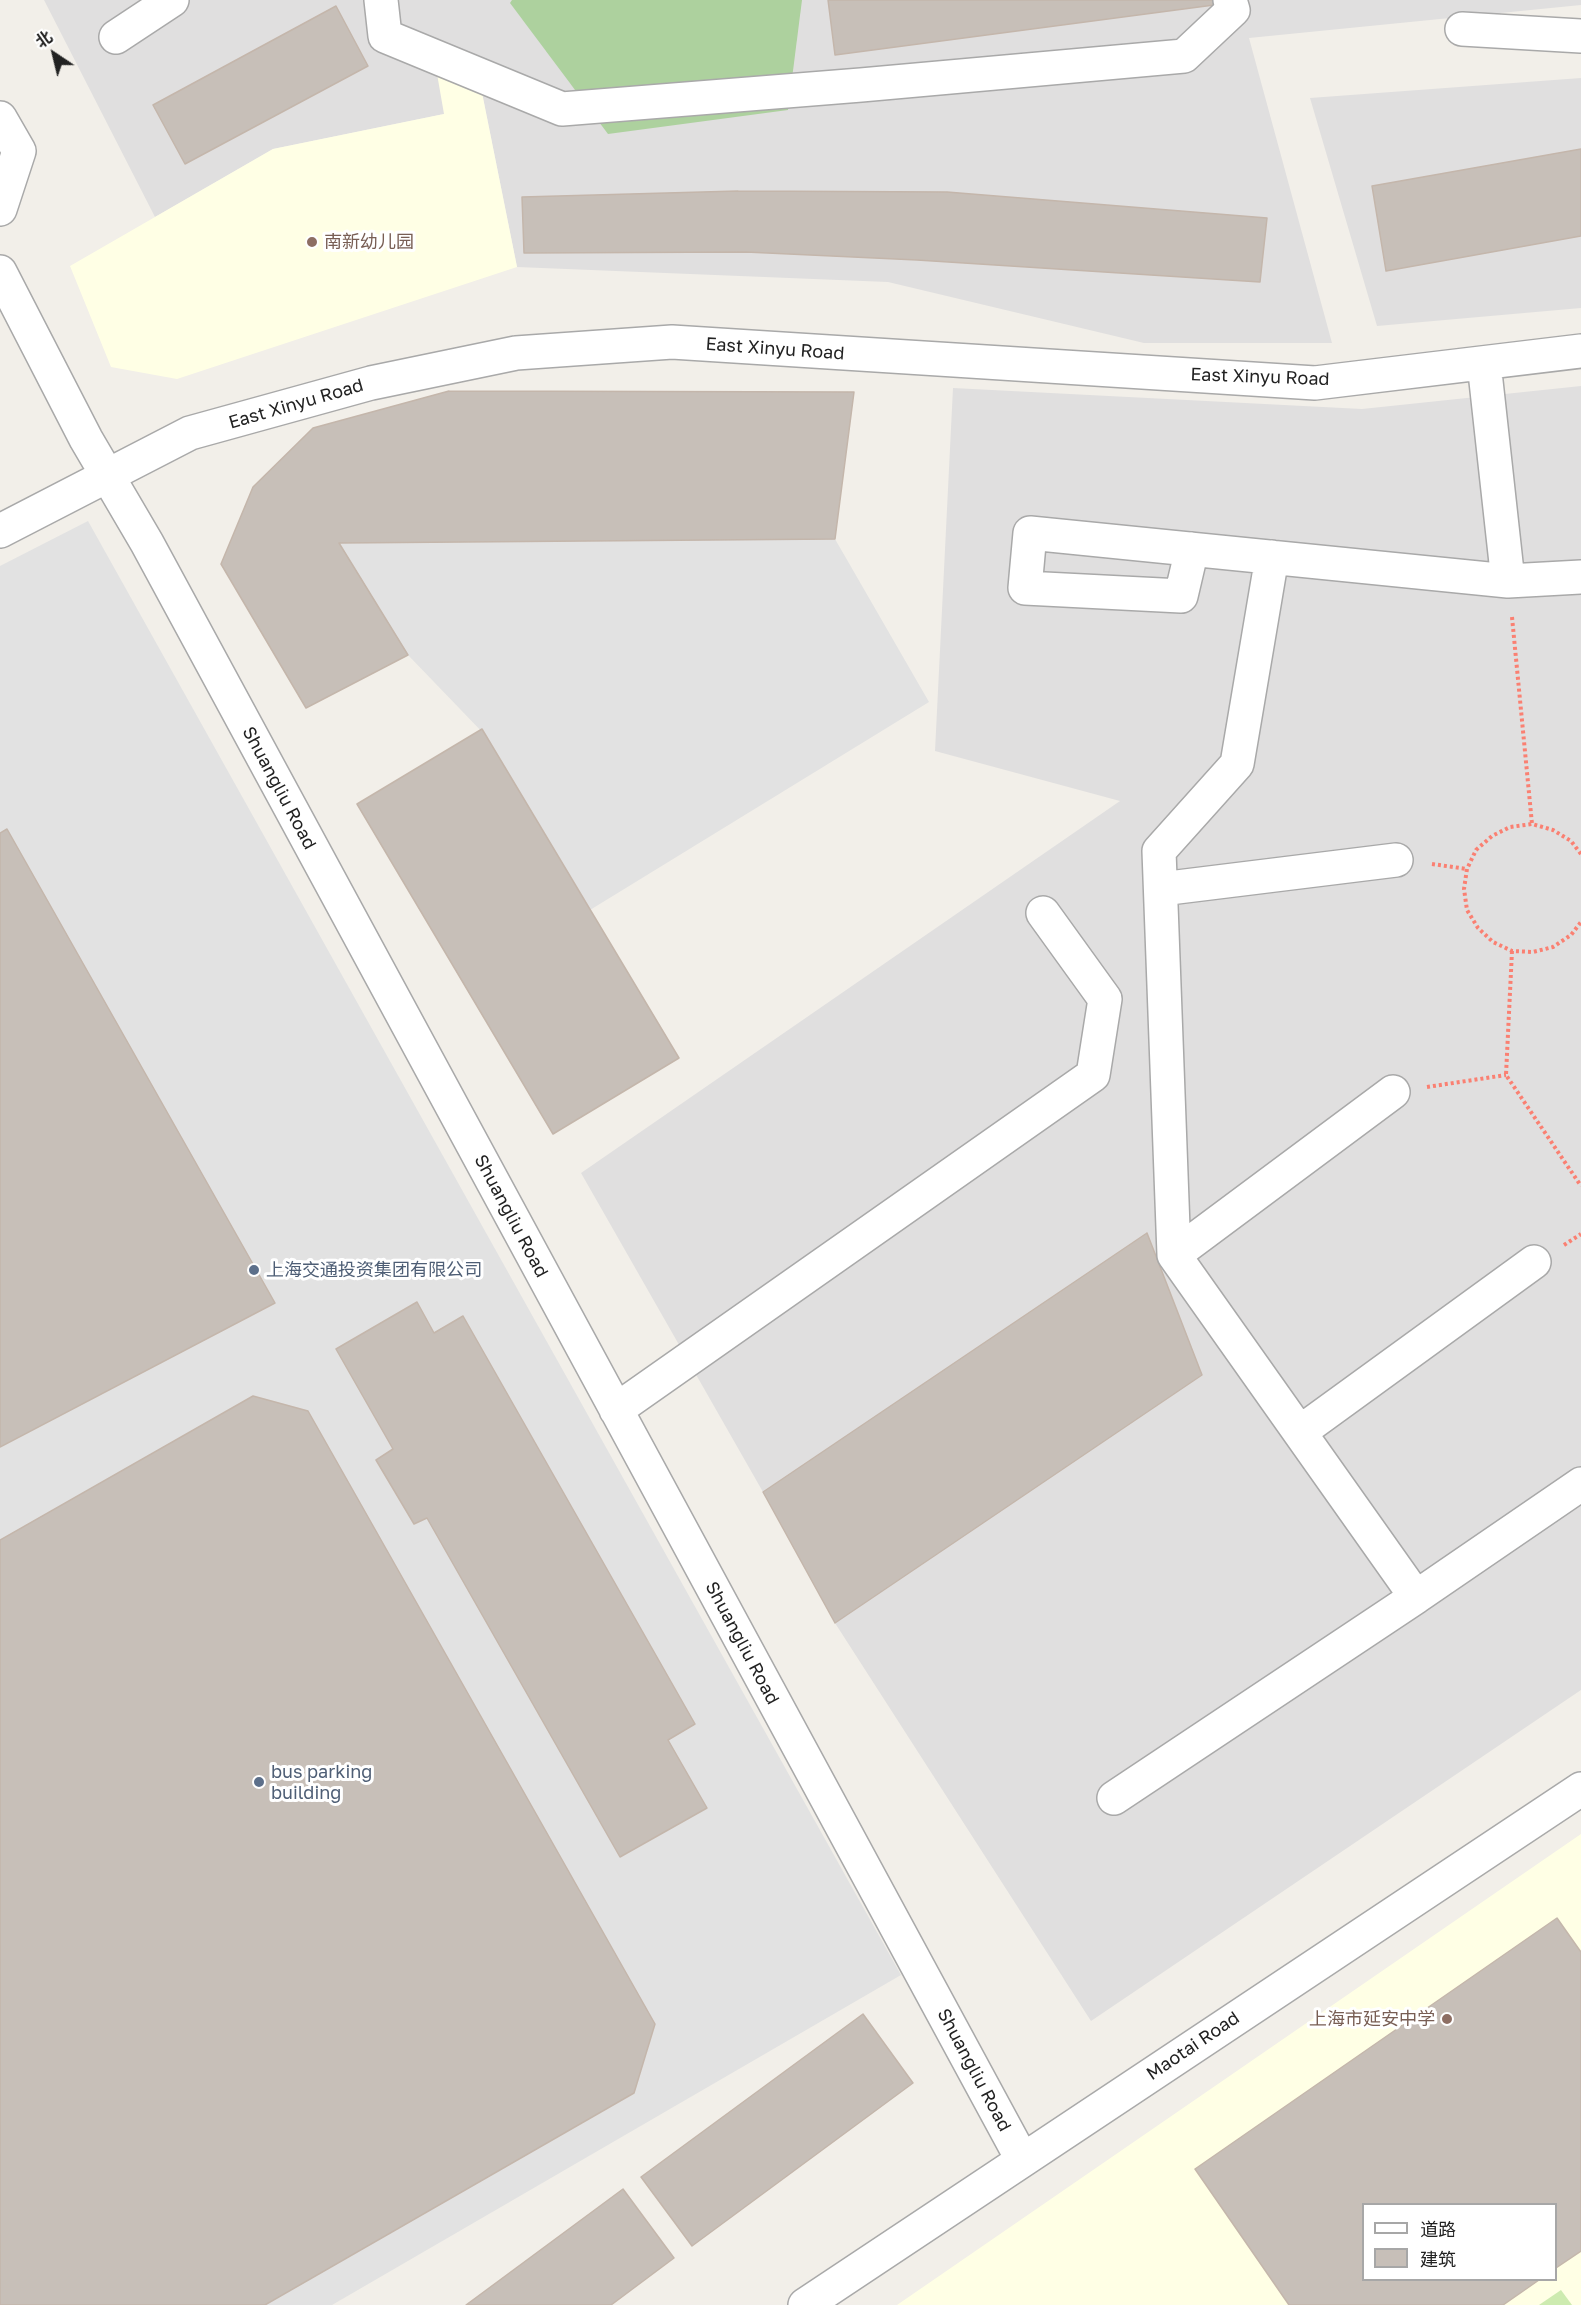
<!DOCTYPE html>
<meta charset="utf-8">
<style>
body{margin:0}
#map{position:relative;width:1581px;height:2305px;overflow:hidden;background:#f2efe9;font-family:"Golos Text","Noto Sans SC",sans-serif}
canvas{display:block}
.legend{position:absolute;left:1362px;top:2203px;width:195px;height:78px;box-sizing:border-box;background:#fff;border:2px solid #a7a7a7;margin:0;padding:8px 10px;list-style:none;font-size:18px;color:#222}
.legend li{display:flex;align-items:center;gap:12px;height:30px}
.legend b{width:30px;border:2px solid #a7a7a7}
.north{position:absolute;left:24px;top:24px;width:60px;height:60px;-webkit-text-stroke:4px #fff;paint-order:stroke;rotate:325deg;font-size:16px;font-weight:700;line-height:24px;text-align:center;color:#222}
.north::after{content:'';display:block;margin:auto;width:21px;height:27px;background:#222;clip-path:polygon(50% 0,100% 100%,50% 72%,0 100%)}
</style>
<div id="map">
<canvas width="1581" height="2305"></canvas>
<ul class="legend">
<li><b style="height:8px;background:#fff"></b>道路</li>
<li><b style="height:16px;background:#c7bfb8"></b>建筑</li>
</ul>
<div class="north">北</div>
</div>
<script>
const context = document.querySelector('canvas').getContext('2d');
context.lineJoin = 'round';
function paint(path, color) { context.fillStyle = color; context.fill(path, 'evenodd'); }
const toPath = rows => new Path2D(rows.map(r => 'M' + r).join(''));
function trace(path, color, width, dash) { context.strokeStyle = color; context.lineWidth = width; context.lineCap = dash ? 'butt' : 'round'; context.setLineDash(dash || []); context.stroke(path); }
function label(font, color, halo, rows, align = 'center') {
  context.font = font + ' "Golos Text","Noto Sans SC",sans-serif'; context.lineWidth = 6; context.setLineDash([]); context.textBaseline = 'middle'; context.strokeStyle = halo; context.fillStyle = color; for (const [text, x, y, turn = 0] of rows) {
    context.save(); context.translate(x, y); context.rotate((+turn || 0) * Math.PI / 180); context.textAlign = isNaN(turn) ? turn : align; if (halo) context.strokeText(text, 0, 0); context.fillText(text, 0, 0); context.restore();
  }
}
paint(toPath([
 [44,0,1581,0,1581,5,1249,38,1332,343,1144,343,888,282,517,267,476,63,444,114,273,149,155,217],
 [1581,78,1581,308,1377,326,1310,98],
 [1581,386,1581,1690,1091,2021,835,1623,1202,1375,1147,1233,763,1492,581,1173,1120,801,935,751,953,388,1362,409]
]), '#e0dfdf');
paint(toPath([
 [476,63,517,267,177,379,111,367,70,266,273,149,444,114,436,68],
 [1581,1834,1581,2305,897,2305],
 [1364,2204,1556,2204,1556,2280,1364,2280]
]), '#ffffe5');
paint(toPath([
 [1561,2290,1572,2305,1539,2305]
]), '#cdebb0');
paint(toPath([
 [512,0,802,0,788,110,608,134,510,3]
]), '#add19e');
paint(toPath([
 [88,521,901,1975,332,2305,0,2305,0,566],
 [835,539,929,702,590,910,486,736,408,655,339,543]
]), '#e2e2e2');
const building = toPath([
 [828,0,1214,0,1214,5,835,55,828,0],
 [336,6,368,66,185,164,153,105,336,6],
 [1581,149,1581,236,1386,271,1372,186,1581,149],
 [738,191,947,192,1267,218,1260,282,917,260,746,252,524,253,522,197,738,191],
 [449,391,854,392,835,539,339,543,408,655,306,708,221,564,253,487,313,428,449,391],
 [482,729,679,1058,553,1134,357,804,482,729],
 [7,829,275,1303,0,1447,0,833,7,829],
 [1147,1233,1202,1375,835,1623,763,1492,1147,1233],
 [417,1302,434,1333,463,1316,695,1724,668,1740,707,1808,620,1857,427,1518,414,1524,376,1460,393,1449,336,1349,417,1302],
 [253,1396,308,1411,655,2024,634,2093,265,2305,0,2305,0,1540,253,1396],
 [1557,1918,1581,1952,1581,2251,1556,2268,1556,2204,1364,2204,1364,2280,1539,2280,1503,2305,1289,2305,1195,2169,1557,1918],
 [863,2014,913,2083,692,2246,641,2177,863,2014],
 [623,2189,674,2258,611,2305,466,2305,623,2189]
]);
paint(building, '#c7bfb8');
trace(building, '#c4b6ab', 1.5);
const minor = toPath([
 [381,0,385,36,562,109,861,85,1184,56,1233,10,1230,0],
 [1462,29,1581,36],
 [116,37,172,0],
 [0,118,19,151,0,209],
 [0,272,86,439,147,543,1022,2159],
 [0,531,190,433,371,383,516,353,672,342,1315,383,1581,351],
 [1192,549,1181,596,1025,588,1030,533,1508,581,1484,363],
 [1272,557,1237,764,1159,851,1174,1255,1416,1597,1581,1484],
 [1508,581,1581,577],
 [1161,889,1396,860],
 [1174,1255,1393,1092],
 [616,1410,1093,1075,1105,999,1043,913],
 [1300,1432,1534,1262],
 [1114,1798,1416,1597],
 [805,2305,1581,1789]
]);
trace(minor, '#a9a9a9', 36);
trace(toPath([
 [1512,617,1532,824],
 [1581,854,1571,841,1553,830,1532,824,1510,827,1492,836,1476,850,1467,869,1464,889,1467,910,1478,928,1493,942,1512,951,1533,952,1553,947,1571,935,1581,922],
 [1432,864,1467,869],
 [1512,951,1506,1075,1581,1186],
 [1427,1087,1506,1075],
 [1564,1245,1581,1234]
]), '#fa8072', 4, [3, 3]);
trace(minor, '#fff', 33);
for (const [x, y, r, color] of [
 [312,242,6,"#8d6e63"],
 [254,1270,6,"#5c6f8a"],
 [259,1782,6,"#5c6f8a"],
 [1447,2019,6,"#8d6e63"]
]) { const dot = new Path2D(); dot.arc(x, y, r, 0, 2 * Math.PI); context.fillStyle = color; context.fill(dot); trace(dot, '#fff', 2); }
label('18px', '#785e54', '#fff', [
 ["南新幼儿园",324,242],
 ["上海市延安中学",1435,2019,"right"]
], 'left');
label('18px', '#222', '#fff', [
 ["East Xinyu Road",775,349,4],
 ["East Xinyu Road",1260,377,2],
 ["East Xinyu Road",296,404,-16],
 ["Shuangliu Road",279,788,62],
 ["Shuangliu Road",511,1216,62],
 ["Shuangliu Road",742,1643,62],
 ["Maotai Road",1193,2046,-34],
 ["Shuangliu Road",974,2070,62]
]);
label('18px', '#4e5e75', '#fff', [
 ["上海交通投资集团有限公司",266,1270],
 ["bus parking",271,1772],
 ["building",271,1793]
], 'left');
</script>
